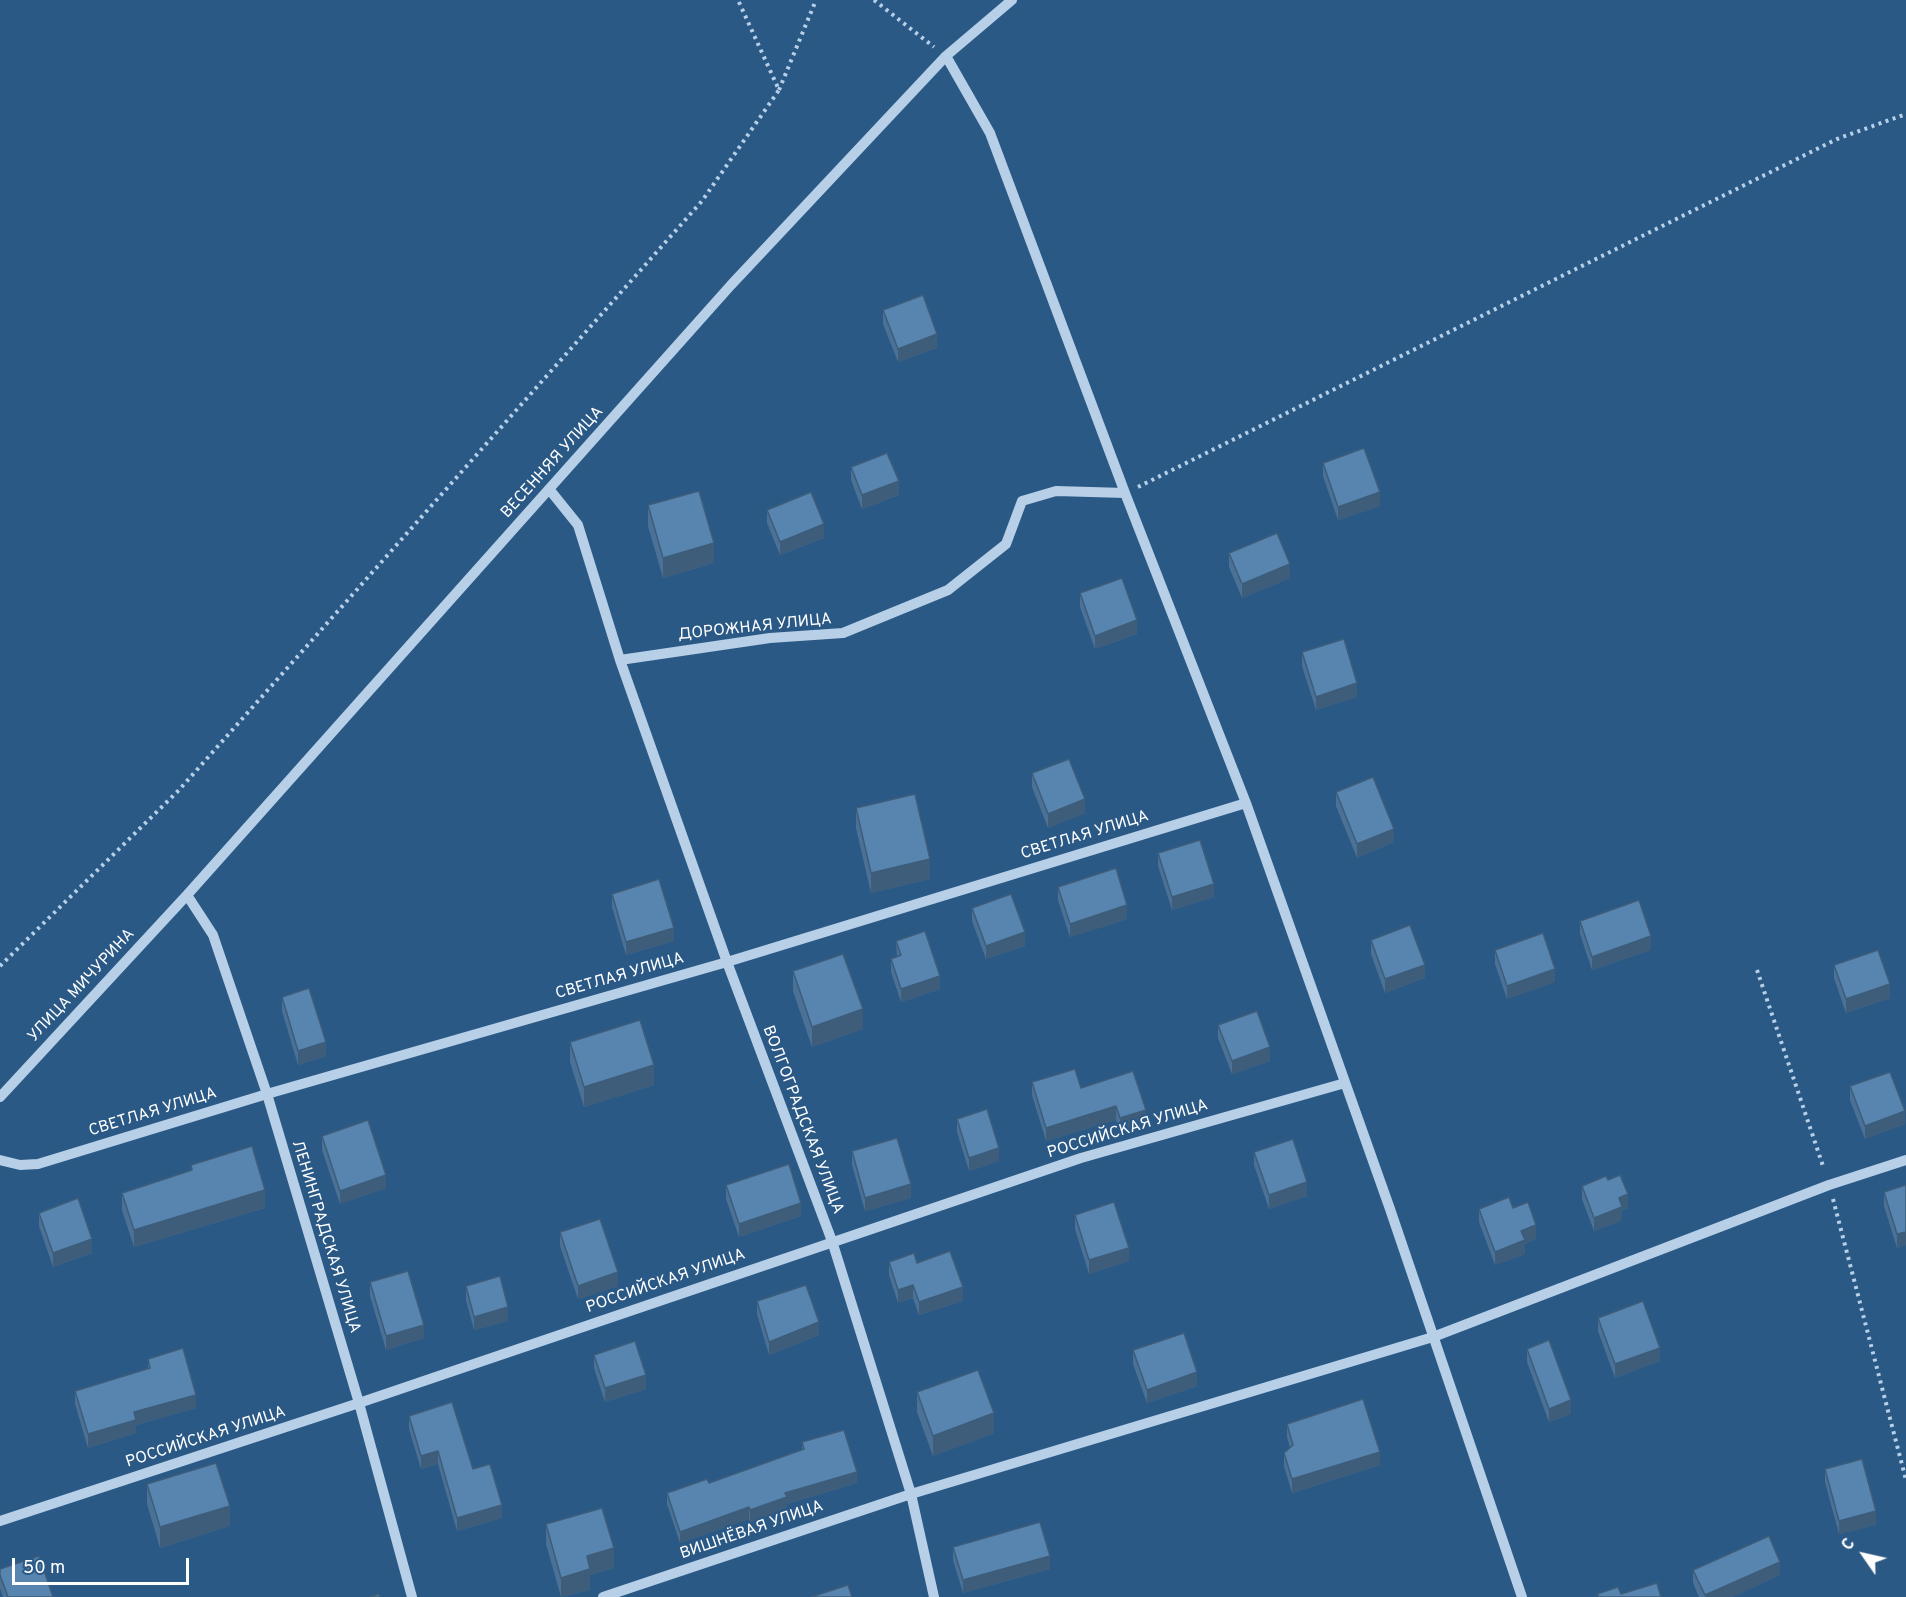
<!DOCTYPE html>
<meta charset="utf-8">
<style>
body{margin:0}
#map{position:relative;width:1906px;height:1597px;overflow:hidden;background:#2b5986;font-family:Overpass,sans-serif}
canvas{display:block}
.north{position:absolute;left:1834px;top:1525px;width:60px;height:60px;-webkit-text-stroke:4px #2b5986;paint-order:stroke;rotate:304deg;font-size:16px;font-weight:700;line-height:24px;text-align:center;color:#fff}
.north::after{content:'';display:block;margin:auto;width:21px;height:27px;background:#fff;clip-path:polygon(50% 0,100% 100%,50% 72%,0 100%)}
.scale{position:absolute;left:12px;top:1558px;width:177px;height:27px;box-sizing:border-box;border:3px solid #fff;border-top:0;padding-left:8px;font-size:18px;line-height:21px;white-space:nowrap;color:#fff;-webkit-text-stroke:4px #2b5986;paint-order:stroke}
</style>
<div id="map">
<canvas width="1906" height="1597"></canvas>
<div class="north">С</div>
<div class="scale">50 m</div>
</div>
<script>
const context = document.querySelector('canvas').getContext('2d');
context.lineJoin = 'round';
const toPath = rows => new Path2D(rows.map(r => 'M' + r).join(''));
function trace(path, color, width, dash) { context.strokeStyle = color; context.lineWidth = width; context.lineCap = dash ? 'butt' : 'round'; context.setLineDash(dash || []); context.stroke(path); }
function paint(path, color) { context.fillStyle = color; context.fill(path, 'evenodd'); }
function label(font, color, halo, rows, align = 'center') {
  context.font = font + ' Overpass,sans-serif'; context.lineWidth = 4.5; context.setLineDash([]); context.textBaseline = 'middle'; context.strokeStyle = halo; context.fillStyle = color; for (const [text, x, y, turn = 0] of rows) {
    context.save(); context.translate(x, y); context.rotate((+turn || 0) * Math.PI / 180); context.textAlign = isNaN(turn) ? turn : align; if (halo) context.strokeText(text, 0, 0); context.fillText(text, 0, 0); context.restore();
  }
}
trace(toPath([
 [874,0,934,47],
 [779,90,816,0],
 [1138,487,1837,139,1906,114],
 [0,966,179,790,702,201,779,90,738,0],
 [1757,970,1824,1169],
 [1833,1199,1906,1480]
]), '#b7d0e7', 4, [3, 4.5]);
trace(toPath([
 [946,56,990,133,1125,493,1246,803,1390,1209,1522,1597],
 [549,489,578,525,620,660,727,962,832,1241,911,1494,934,1597],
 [620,660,770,638,843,633,948,590,1006,544,1022,501,1056,491,1125,493],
 [187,895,213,935,267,1094,359,1403,412,1597],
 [0,1097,187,895,731,285,946,56,1012,0],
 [0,1160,20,1165,38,1164,267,1094,727,962,1246,803],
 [0,1521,359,1403,1081,1158,1345,1083],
 [603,1597,911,1494,1433,1337,1829,1185,1906,1160]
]), '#b7d0e7', 10);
paint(toPath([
 [883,310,937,348,898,362,883,324],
 [1323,463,1380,506,1338,520,1323,476],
 [851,467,899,495,862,509,851,480],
 [648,505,714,563,663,578,648,526],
 [767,510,824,538,780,555,767,523],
 [1229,553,1290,578,1242,598,1229,567],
 [1080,593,1137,634,1095,649,1080,607],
 [1302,652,1357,697,1316,710,1302,666],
 [1032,773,1085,813,1048,828,1032,787],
 [1336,792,1394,842,1357,858,1336,806],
 [856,808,930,879,871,893,856,828],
 [1158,853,1214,897,1172,910,1158,866],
 [1058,887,1127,919,1070,937,1058,900],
 [612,894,674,941,626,955,612,907],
 [972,908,1025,946,986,959,972,921],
 [1580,921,1651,950,1592,970,1580,934],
 [1371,940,1425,978,1385,993,1371,954],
 [896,941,940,989,901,1002,891,972,891,959,897,957],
 [1495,950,1555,982,1507,999,1495,964],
 [1834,965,1890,998,1846,1013,1834,978],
 [793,971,863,1029,812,1047,793,991],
 [282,997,326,1056,298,1065,282,1011],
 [1218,1025,1270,1061,1232,1074,1218,1038],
 [570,1042,654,1085,584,1107,570,1062],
 [1032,1082,1081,1088,1146,1124,1120,1132,1116,1120,1046,1141,1032,1095],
 [1850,1086,1905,1124,1865,1139,1850,1100],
 [957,1119,999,1161,969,1171,957,1132],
 [322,1136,386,1188,340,1204,322,1150],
 [852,1151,911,1198,865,1211,852,1165],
 [1254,1152,1307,1196,1269,1209,1254,1165],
 [191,1165,265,1208,134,1247,122,1210,122,1193,191,1171],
 [1608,1180,1628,1208,1622,1210,1622,1220,1594,1231,1582,1199,1582,1186],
 [726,1185,801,1216,739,1237,726,1199],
 [1906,1185,1906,1245,1897,1248,1884,1206,1884,1192],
 [1513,1208,1536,1239,1525,1244,1525,1254,1495,1265,1479,1222,1479,1209],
 [39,1213,92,1253,53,1267,39,1226],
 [1075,1215,1129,1261,1089,1274,1075,1229],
 [560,1232,618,1286,578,1299,560,1246],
 [889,1262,917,1263,963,1301,919,1315,913,1298,898,1303,889,1275],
 [370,1282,424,1338,386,1350,370,1296],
 [466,1286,508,1321,474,1330,466,1300],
 [757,1301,819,1335,769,1355,757,1314],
 [1598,1318,1660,1361,1615,1378,1598,1331],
 [1527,1349,1571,1414,1549,1422,1527,1362],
 [1133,1350,1197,1386,1147,1403,1133,1364],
 [594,1355,646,1389,605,1402,594,1368],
 [148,1359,196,1408,136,1425,136,1433,88,1448,75,1404,75,1391,148,1369],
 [917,1392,994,1433,933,1456,917,1412],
 [409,1416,473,1469,502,1518,457,1531,438,1464,421,1469,409,1429],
 [1287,1424,1380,1465,1292,1493,1284,1466,1284,1453,1290,1448,1287,1437],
 [802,1442,857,1483,787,1504,787,1509,750,1522,749,1519,680,1543,667,1504,667,1493,709,1483,802,1450],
 [1825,1469,1876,1525,1839,1534,1825,1482],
 [147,1484,230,1526,160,1548,147,1504],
 [546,1524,614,1568,590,1575,590,1590,561,1597,546,1544],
 [953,1547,1050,1569,963,1593,953,1560],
 [0,1569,53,1597,3,1597,0,1588],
 [1693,1570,1780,1575,1732,1597,1699,1597,1693,1583]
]), '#4b7296');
paint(toPath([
 [937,334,937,348,898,362,898,349],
 [899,481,899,495,862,509,862,495],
 [1380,492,1380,506,1338,520,1338,507],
 [824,524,824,538,780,555,780,542],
 [714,543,714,563,663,578,663,558],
 [1290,564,1290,578,1242,598,1242,584],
 [1137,620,1137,634,1095,649,1095,636],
 [1357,683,1357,697,1316,710,1316,697],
 [1085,799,1085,813,1048,828,1048,814],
 [1394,829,1394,842,1357,858,1357,844],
 [930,859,930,879,871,893,871,873],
 [1214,884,1214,897,1172,910,1172,897],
 [1127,905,1127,919,1070,937,1070,924],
 [674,928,674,941,626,955,626,942],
 [1025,932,1025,946,986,959,986,946],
 [1651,936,1651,950,1592,970,1592,957],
 [1425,965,1425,978,1385,993,1385,979],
 [1555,969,1555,982,1507,999,1507,986],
 [940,976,940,989,901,1002,901,989],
 [1890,984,1890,998,1846,1013,1846,999],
 [863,1009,863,1029,812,1047,812,1027],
 [326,1042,326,1056,298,1065,298,1051],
 [1270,1047,1270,1061,1232,1074,1232,1061],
 [654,1065,654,1085,584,1107,584,1087],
 [1116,1106,1116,1120,1046,1141,1046,1128],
 [1146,1110,1146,1124,1120,1132,1120,1118],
 [1905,1111,1905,1124,1865,1139,1865,1126],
 [999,1148,999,1161,969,1171,969,1158],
 [386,1175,386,1188,340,1204,340,1191],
 [1307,1182,1307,1196,1269,1209,1269,1195],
 [911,1184,911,1198,865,1211,865,1198],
 [265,1190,265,1208,134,1247,134,1230],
 [1628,1194,1628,1208,1622,1210,1622,1220,1594,1231,1594,1218,1619,1198],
 [801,1203,801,1216,739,1237,739,1224],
 [1536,1225,1536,1239,1525,1244,1525,1254,1495,1265,1495,1252,1521,1231],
 [1906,1232,1906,1245,1897,1248,1897,1234],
 [92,1239,92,1253,53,1267,53,1253],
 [1129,1248,1129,1261,1089,1274,1089,1260],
 [618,1272,618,1286,578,1299,578,1286],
 [913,1285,913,1298,898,1303,898,1290],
 [963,1287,963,1301,919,1315,919,1302],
 [508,1307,508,1321,474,1330,474,1317],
 [819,1322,819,1335,769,1355,769,1342],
 [424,1325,424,1338,386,1350,386,1336],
 [1660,1348,1660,1361,1615,1378,1615,1364],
 [1197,1372,1197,1386,1147,1403,1147,1390],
 [646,1375,646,1389,605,1402,605,1388],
 [196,1395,196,1408,136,1425,136,1433,88,1448,88,1434,134,1412],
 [1571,1400,1571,1414,1549,1422,1549,1409],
 [994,1413,994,1433,933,1456,933,1436],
 [438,1451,438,1464,421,1469,421,1456],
 [1380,1452,1380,1465,1292,1493,1292,1479],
 [857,1472,857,1483,787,1504,787,1509,750,1522,750,1510,785,1493],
 [502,1505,502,1518,457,1531,457,1518],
 [230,1506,230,1526,160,1548,160,1527],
 [749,1507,749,1519,680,1543,680,1532],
 [1876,1511,1876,1525,1839,1534,1839,1521],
 [614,1548,614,1568,590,1575,590,1590,561,1597,561,1578,587,1556],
 [1050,1556,1050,1569,963,1593,963,1580],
 [1780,1562,1780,1575,1732,1597,1705,1597,1705,1595]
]), '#3d5d7a');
const building = toPath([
 [923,295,937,334,898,349,883,310,923,295],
 [1364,448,1380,492,1338,507,1323,463,1364,448],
 [887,453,899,481,862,495,851,467,887,453],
 [699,491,714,543,663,558,648,505,699,491],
 [811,492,824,524,780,542,767,510,811,492],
 [1277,533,1290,564,1242,584,1229,553,1277,533],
 [1122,578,1137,620,1095,636,1080,593,1122,578],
 [1344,639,1357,683,1316,697,1302,652,1344,639],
 [1069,759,1085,799,1048,814,1032,773,1069,759],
 [1373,777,1394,829,1357,844,1336,792,1373,777],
 [915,794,930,859,871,873,856,808,915,794],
 [1200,840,1214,884,1172,897,1158,853,1200,840],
 [1116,868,1127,905,1070,924,1058,887,1116,868],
 [659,879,674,928,626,942,612,894,659,879],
 [1011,894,1025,932,986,946,972,908,1011,894],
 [1639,900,1651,936,1592,957,1580,921,1639,900],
 [1410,925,1425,965,1385,979,1371,940,1410,925],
 [925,931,940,976,901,989,891,959,901,955,896,941,925,931],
 [1543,933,1555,969,1507,986,1495,950,1543,933],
 [1878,950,1890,984,1846,999,1834,965,1878,950],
 [843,954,863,1009,812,1027,793,971,843,954],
 [309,988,326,1042,298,1051,282,997,309,988],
 [1257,1011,1270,1047,1232,1061,1218,1025,1257,1011],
 [640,1020,654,1065,584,1087,570,1042,640,1020],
 [1075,1069,1081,1088,1133,1071,1146,1110,1120,1118,1116,1106,1046,1128,1032,1082,1075,1069],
 [1890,1072,1905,1111,1865,1126,1850,1086,1890,1072],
 [987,1109,999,1148,969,1158,957,1119,987,1109],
 [368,1120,386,1175,340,1191,322,1136,368,1120],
 [897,1138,911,1184,865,1198,852,1151,897,1138],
 [1293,1139,1307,1182,1269,1195,1254,1152,1293,1139],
 [252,1146,265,1190,134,1230,122,1193,192,1170,191,1165,252,1146],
 [789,1164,801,1203,739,1224,726,1185,789,1164],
 [1620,1175,1628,1194,1619,1198,1622,1207,1594,1218,1582,1186,1606,1176,1608,1180,1620,1175],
 [1906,1185,1906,1232,1897,1234,1884,1192,1906,1185],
 [1509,1197,1513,1208,1528,1202,1536,1225,1521,1231,1525,1240,1495,1252,1479,1209,1509,1197],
 [78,1198,92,1239,53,1253,39,1213,78,1198],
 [1114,1202,1129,1248,1089,1260,1075,1215,1114,1202],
 [600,1219,618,1272,578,1286,560,1232,600,1219],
 [950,1251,963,1287,919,1302,913,1285,898,1290,889,1262,914,1253,917,1263,950,1251],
 [408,1271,424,1325,386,1336,370,1282,408,1271],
 [500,1276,508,1307,474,1317,466,1286,500,1276],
 [806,1285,819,1322,769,1342,757,1301,806,1285],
 [1643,1301,1660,1348,1615,1364,1598,1318,1643,1301],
 [1184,1333,1197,1372,1147,1390,1133,1350,1184,1333],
 [1549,1340,1571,1400,1549,1409,1527,1349,1549,1340],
 [635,1341,646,1375,605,1388,594,1355,635,1341],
 [183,1348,196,1395,134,1412,136,1420,88,1434,75,1391,150,1368,148,1359,183,1348],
 [978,1370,994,1413,933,1436,917,1392,978,1370],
 [1363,1399,1380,1452,1292,1479,1284,1453,1293,1445,1287,1424,1363,1399],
 [452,1402,473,1469,490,1464,502,1505,457,1518,438,1451,421,1456,409,1416,452,1402],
 [844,1430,857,1472,785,1493,787,1497,750,1510,749,1507,680,1532,667,1493,707,1479,709,1483,804,1449,802,1442,844,1430],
 [1862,1459,1876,1511,1839,1521,1825,1469,1862,1459],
 [216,1463,230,1506,160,1527,147,1484,216,1463],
 [602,1508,614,1548,587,1556,590,1569,561,1578,546,1524,602,1508],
 [1040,1522,1050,1556,963,1580,953,1547,1040,1522],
 [1769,1536,1780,1562,1705,1595,1693,1570,1769,1536],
 [39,1556,53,1597,8,1597,0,1575,0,1569,39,1556],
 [1657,1583,1661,1597,1599,1597,1597,1594,1618,1587,1621,1594,1657,1583],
 [848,1585,852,1597,811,1597,848,1585],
 [379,1594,380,1597,370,1597,379,1594]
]);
paint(building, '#5785af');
trace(building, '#3d5d7a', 1.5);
label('16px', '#fff', '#2b5986', [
 ["ВЕСЕННЯЯ УЛИЦА",553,463,-48],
 ["ДОРОЖНАЯ УЛИЦА",755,628,-6],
 ["СВЕТЛАЯ УЛИЦА",1085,836,-17],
 ["СВЕТЛАЯ УЛИЦА",620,977,-16],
 ["УЛИЦА МИЧУРИНА",82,986,-47],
 ["СВЕТЛАЯ УЛИЦА",153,1113,-17],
 ["ВОЛГОГРАДСКАЯ УЛИЦА",802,1120,69],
 ["РОССИЙСКАЯ УЛИЦА",1128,1130,-17],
 ["ЛЕНИНГРАДСКАЯ УЛИЦА",325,1237,73],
 ["РОССИЙСКАЯ УЛИЦА",666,1282,-19],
 ["РОССИЙСКАЯ УЛИЦА",206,1438,-18],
 ["ВИШНЁВАЯ УЛИЦА",752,1531,-19]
]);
</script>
